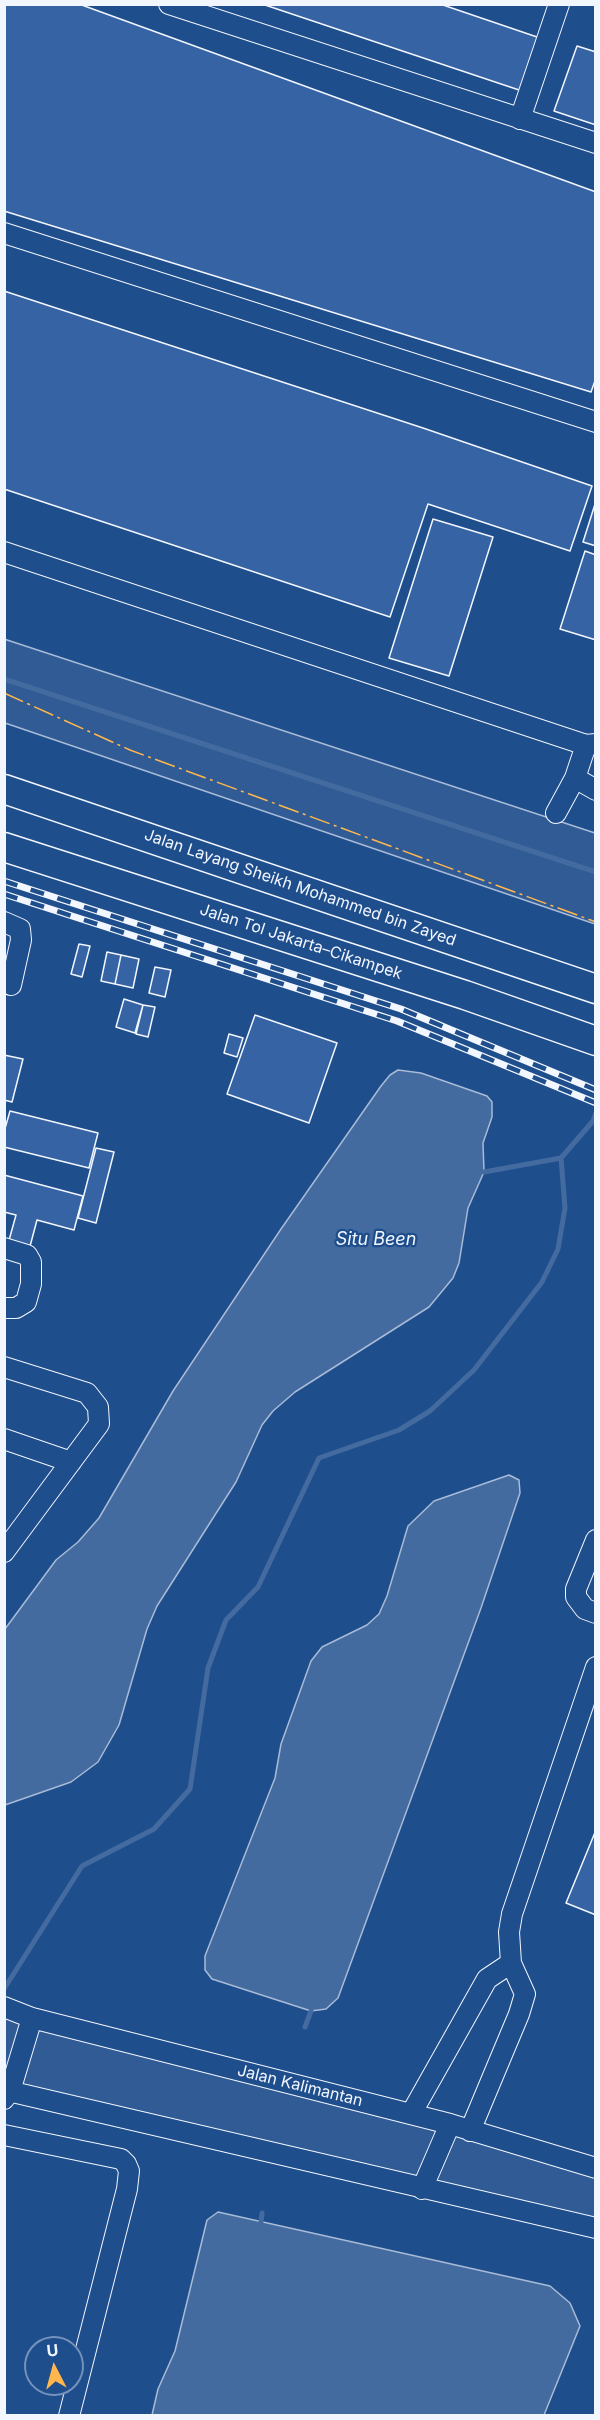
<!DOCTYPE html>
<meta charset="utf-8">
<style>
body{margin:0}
#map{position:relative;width:600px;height:2420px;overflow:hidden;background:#1f4e8c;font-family:Inter,sans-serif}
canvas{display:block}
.frame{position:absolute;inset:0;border:6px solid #f2f6ff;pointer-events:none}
.north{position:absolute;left:24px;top:2336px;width:60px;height:60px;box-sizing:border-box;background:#1f4e8c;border:2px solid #7391ba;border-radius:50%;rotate:354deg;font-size:16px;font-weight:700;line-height:24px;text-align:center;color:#f2f6ff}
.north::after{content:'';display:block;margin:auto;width:21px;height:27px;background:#ffb74d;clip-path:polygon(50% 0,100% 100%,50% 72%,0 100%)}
</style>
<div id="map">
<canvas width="600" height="2420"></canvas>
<div class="frame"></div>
<div class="north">U</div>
</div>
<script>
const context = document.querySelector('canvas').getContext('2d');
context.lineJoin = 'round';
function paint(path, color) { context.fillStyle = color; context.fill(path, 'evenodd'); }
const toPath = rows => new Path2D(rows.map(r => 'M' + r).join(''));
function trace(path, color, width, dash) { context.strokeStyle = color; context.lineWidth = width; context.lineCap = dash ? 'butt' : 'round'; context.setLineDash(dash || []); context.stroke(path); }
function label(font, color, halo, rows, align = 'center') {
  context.font = font + ' Inter,sans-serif'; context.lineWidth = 4.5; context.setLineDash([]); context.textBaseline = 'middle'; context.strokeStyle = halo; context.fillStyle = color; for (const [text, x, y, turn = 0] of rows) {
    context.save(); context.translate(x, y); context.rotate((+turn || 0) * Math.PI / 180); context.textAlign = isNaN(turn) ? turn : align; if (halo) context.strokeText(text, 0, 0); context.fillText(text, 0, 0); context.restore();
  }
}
const built = toPath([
 [4,639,595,833,595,924,5,723,4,639],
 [5,2007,595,2168,595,2228,5,2090,5,2007]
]);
paint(built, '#305b95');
trace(built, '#a8bbd7', 1.5);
const water = toPath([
 [398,1070,421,1073,487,1096,492,1102,492,1117,483,1143,484,1172,468,1208,459,1263,453,1278,429,1307,295,1392,273,1411,262,1425,236,1482,157,1606,147,1629,119,1725,98,1762,71,1782,5,1805,5,1629,56,1560,78,1542,99,1518,173,1391,281,1229,381,1086,390,1075,398,1070],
 [509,1475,519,1480,520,1493,481,1608,338,1998,326,2009,311,2011,212,1979,205,1970,205,1956,275,1778,281,1744,311,1661,322,1647,367,1625,379,1614,387,1596,408,1526,434,1501,509,1475],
 [218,2212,550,2286,570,2303,580,2326,544,2415,152,2415,158,2389,175,2351,207,2220,218,2212]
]);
paint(water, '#446ba0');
trace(water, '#a8bbd7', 1.5);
trace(toPath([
 [4,679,596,872],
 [484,1172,561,1158],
 [4,1989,82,1866,154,1829,190,1789,208,1668,226,1620,258,1587,319,1458,399,1430,430,1411,474,1370,542,1282,558,1249,565,1208,561,1158,593,1121,596,1113],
 [305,2027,311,2011],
 [261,2222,262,2213]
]), '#446ba0', 5);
const building = toPath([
 [4,4,79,4,596,192,596,378,591,392,4,211,4,4],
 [262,4,440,4,540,38,522,91,262,4],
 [577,46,596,52,596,125,554,111,577,46],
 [4,291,423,428,592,486,570,551,428,504,390,617,4,489,4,291],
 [596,501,596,546,583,542,596,501],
 [433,519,493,537,449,676,389,658,433,519],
 [585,551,596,555,596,640,560,629,585,551],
 [79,944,90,946,82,977,71,974,79,944],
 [107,952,121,955,115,984,101,981,107,952],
 [121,955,139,959,133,988,115,984,121,955],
 [155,967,171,970,165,997,149,993,155,967],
 [124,999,143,1005,135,1033,116,1027,124,999],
 [143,1005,155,1007,148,1037,136,1034,143,1005],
 [255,1015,337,1043,309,1123,227,1094,255,1015],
 [229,1034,243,1038,237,1057,224,1053,229,1034],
 [4,1055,23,1059,12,1102,4,1100,4,1055],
 [10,1111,98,1133,89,1168,4,1147,4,1132,10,1111],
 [96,1148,114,1152,96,1223,78,1218,96,1148],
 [4,1175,83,1196,74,1230,37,1220,29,1250,8,1244,16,1215,4,1212,4,1175],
 [596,1830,596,1915,566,1903,596,1830]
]);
paint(building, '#3563a3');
trace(building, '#f2f6ff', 1.5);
const minor = toPath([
 [169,4,596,143],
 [520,119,559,4],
 [4,233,596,422],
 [4,552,586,745,596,744],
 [575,778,596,790],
 [556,813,575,778,586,745],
 [4,922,20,929,21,940,11,985],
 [4,1248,27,1255,31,1262,31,1284,26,1302,16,1308,4,1308],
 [4,1367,87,1393,98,1407,99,1424,4,1552],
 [4,1439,71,1462],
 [596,1540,576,1589,576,1597,585,1609,596,1613],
 [511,1963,509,1932,512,1914,596,1667],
 [4,2007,32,2018,450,2124,596,2168],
 [4,2090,596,2228],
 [4,2099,10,2091,32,2018],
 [411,2114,487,1979,511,1963,525,1994,519,2014,470,2131],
 [4,2135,121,2159,126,2164,129,2171,127,2189,69,2416],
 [422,2189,450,2124]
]);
const highway = toPath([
 [4,789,596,989],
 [4,847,465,995,596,1041]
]);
trace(minor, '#f2f6ff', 22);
trace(highway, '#f2f6ff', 31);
trace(minor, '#1f4e8c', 20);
trace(highway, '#1f4e8c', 28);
const rail = toPath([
 [4,881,401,1009,596,1090],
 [4,894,397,1021,596,1103]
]);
trace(rail, '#f2f6ff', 7);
trace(rail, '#1f4e8c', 4.5, [14]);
trace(toPath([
 [4,693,130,750,596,922]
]), '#ffb74d', 1.5, [21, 4.5, 3, 4.5]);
label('16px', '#f2f6ff', '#1f4e8c', [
 ["Jalan Layang Sheikh Mohammed bin Zayed",300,888,19],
 ["Jalan Tol Jakarta–Cikampek",301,942,18],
 ["Jalan Kalimantan",300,2086,14]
]);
label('italic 18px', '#f2f6ff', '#1f4e8c', [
 ["Situ Been",376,1240]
]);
</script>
